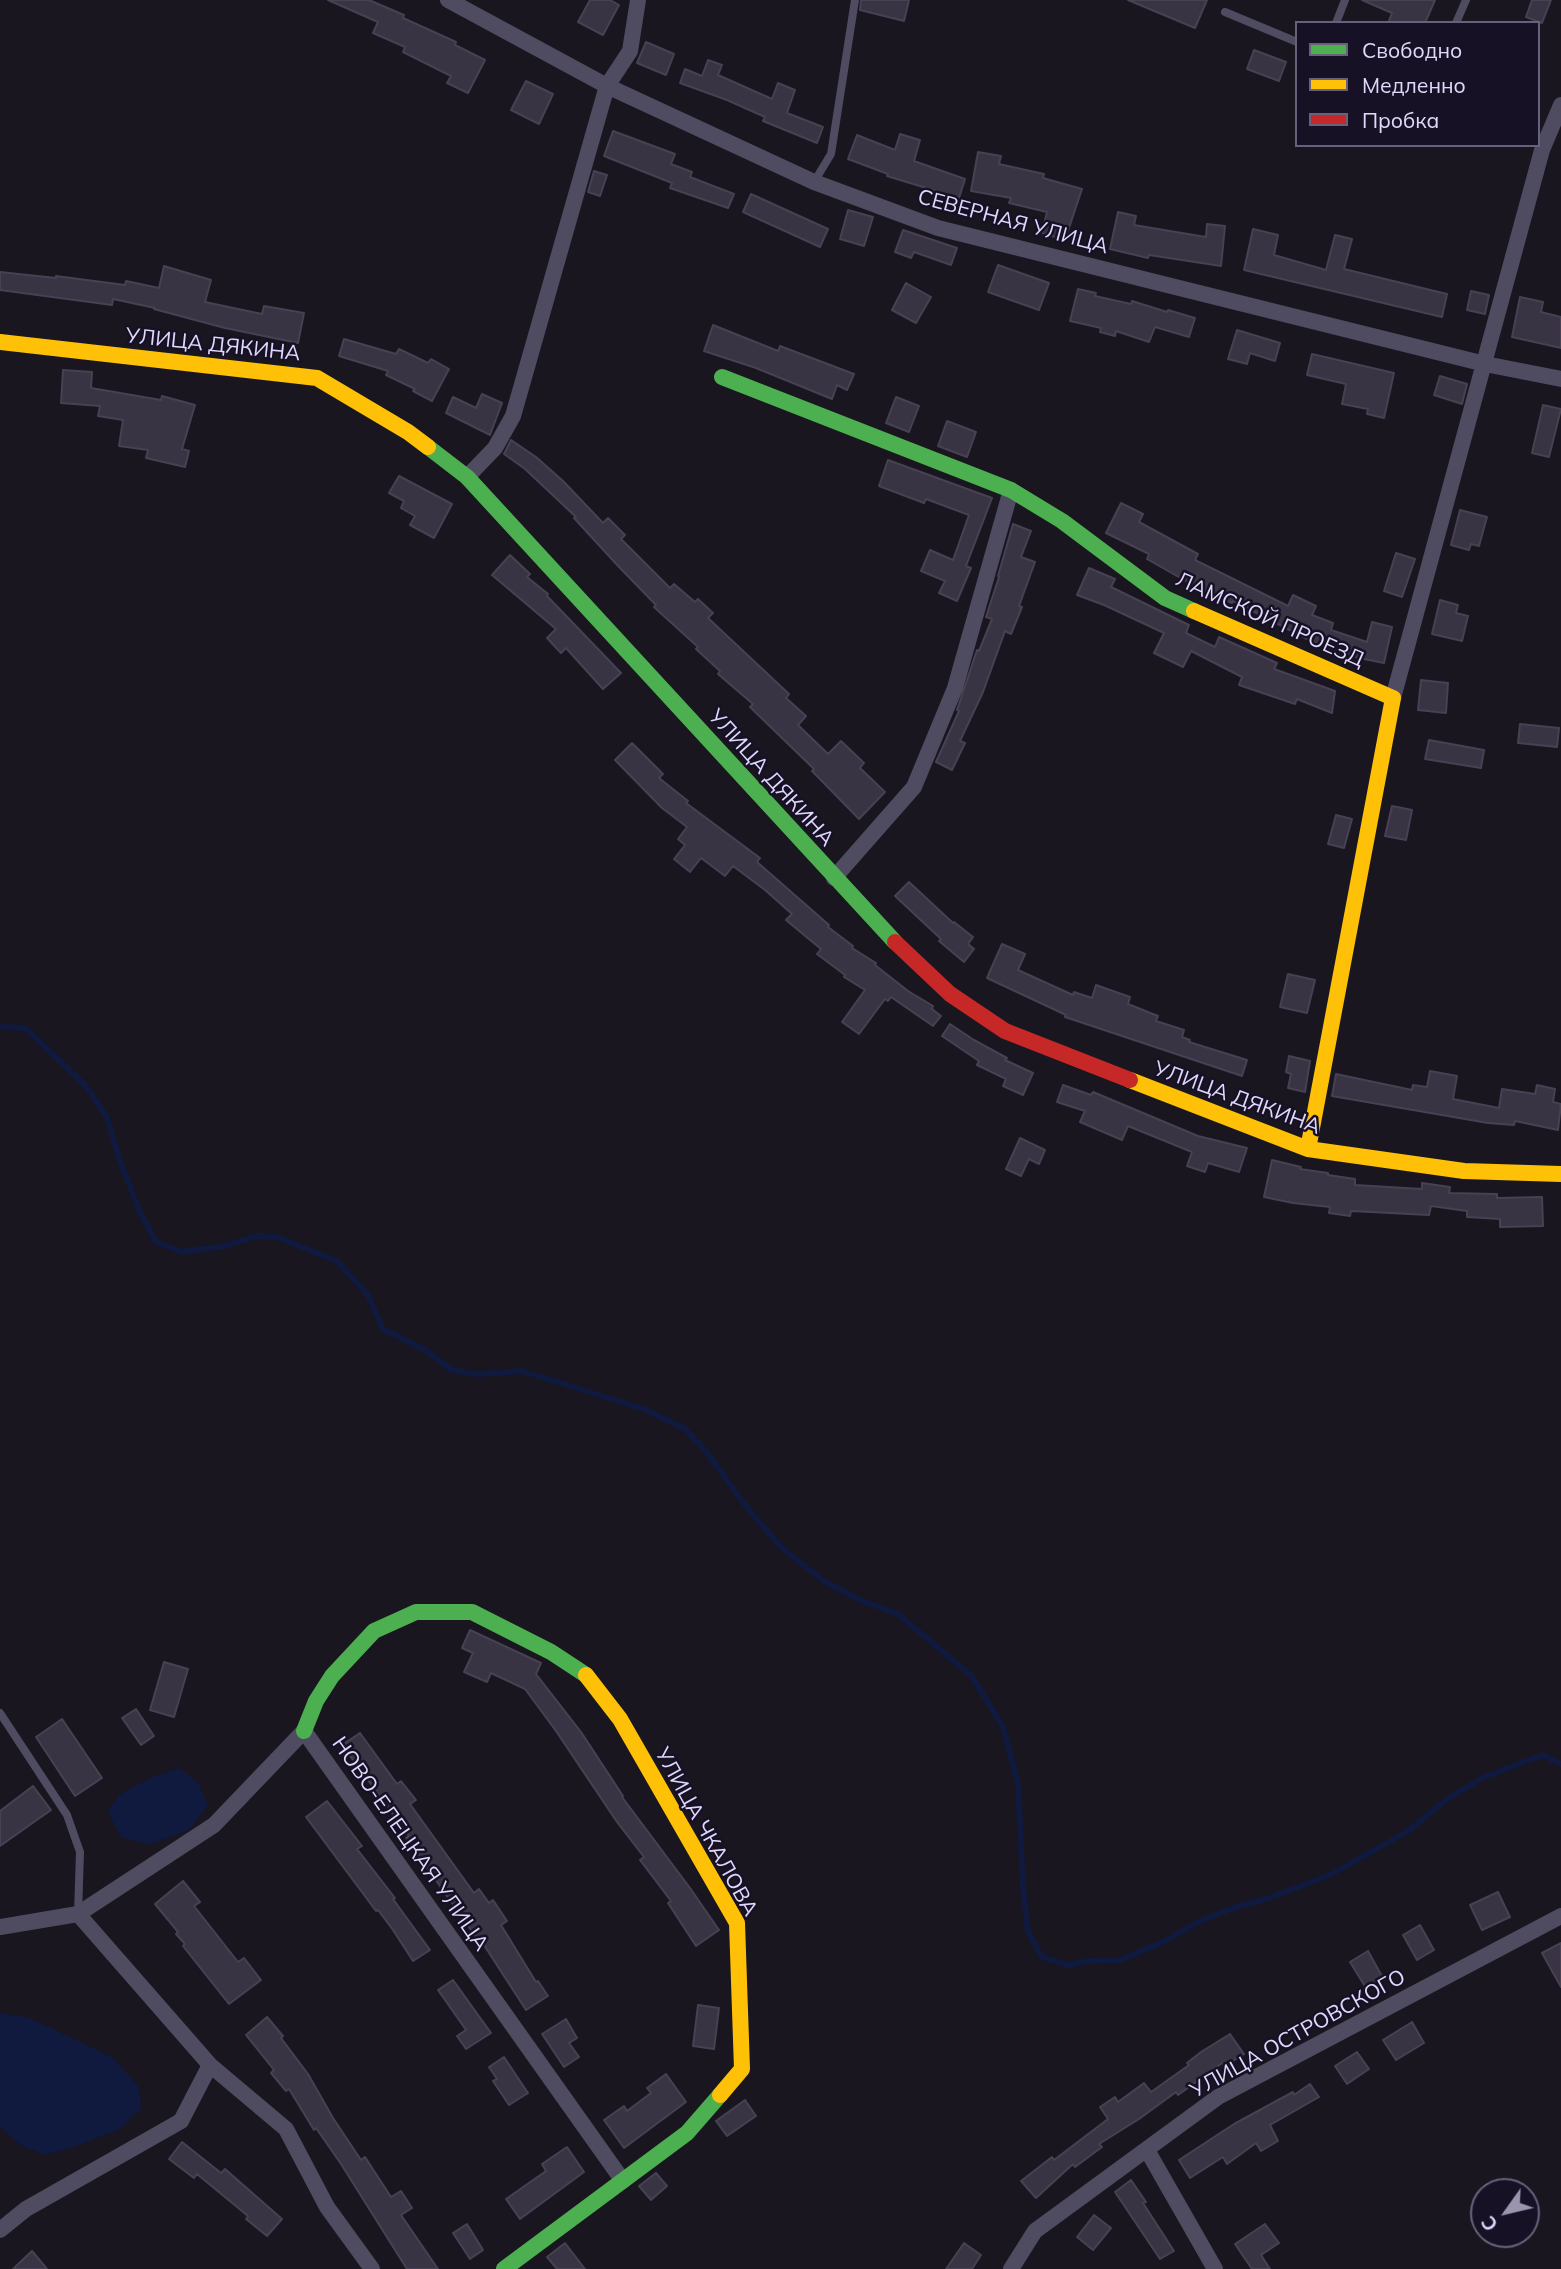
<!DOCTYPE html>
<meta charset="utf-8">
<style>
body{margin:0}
#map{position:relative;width:1561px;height:2269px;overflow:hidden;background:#191620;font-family:Mulish,sans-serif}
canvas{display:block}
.legend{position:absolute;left:1295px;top:21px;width:245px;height:126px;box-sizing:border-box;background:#171125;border:2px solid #68617b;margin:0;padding:9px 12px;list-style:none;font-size:21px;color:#e1d8fc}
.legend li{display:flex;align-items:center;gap:14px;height:35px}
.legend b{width:35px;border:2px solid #68617b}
.north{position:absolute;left:1470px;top:2178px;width:70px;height:70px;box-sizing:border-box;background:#171125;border:2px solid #68617b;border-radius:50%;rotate:236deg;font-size:19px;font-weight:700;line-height:28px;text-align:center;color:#e1d8fc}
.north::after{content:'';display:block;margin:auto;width:24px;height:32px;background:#9b94af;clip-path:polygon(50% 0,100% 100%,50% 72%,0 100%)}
</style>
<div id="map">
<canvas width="1561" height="2269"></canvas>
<ul class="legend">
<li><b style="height:9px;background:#4caf50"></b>Свободно</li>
<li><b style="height:9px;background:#ffc107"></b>Медленно</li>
<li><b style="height:9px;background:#c62828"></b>Пробка</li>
</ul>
<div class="north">С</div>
</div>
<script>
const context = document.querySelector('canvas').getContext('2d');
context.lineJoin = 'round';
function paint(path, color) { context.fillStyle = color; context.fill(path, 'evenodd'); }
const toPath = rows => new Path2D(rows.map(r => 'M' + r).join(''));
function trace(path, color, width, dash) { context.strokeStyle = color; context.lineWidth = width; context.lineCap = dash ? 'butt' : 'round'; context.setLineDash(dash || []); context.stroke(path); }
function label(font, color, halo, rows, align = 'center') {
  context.font = font + ' Mulish,sans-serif'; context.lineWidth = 5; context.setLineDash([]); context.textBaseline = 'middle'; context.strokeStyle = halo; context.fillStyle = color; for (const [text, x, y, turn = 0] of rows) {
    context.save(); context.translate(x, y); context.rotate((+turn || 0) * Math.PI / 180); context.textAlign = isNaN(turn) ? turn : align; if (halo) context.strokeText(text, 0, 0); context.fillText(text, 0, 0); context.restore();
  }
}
paint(toPath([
 [179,1768,198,1782,208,1806,189,1830,149,1845,121,1837,108,1812,119,1795,150,1778],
 [0,2013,30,2018,112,2057,139,2087,141,2108,120,2129,77,2146,45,2155,22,2146,0,2127]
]), '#0f1a3e');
trace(toPath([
 [0,1027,25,1028,86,1086,107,1117,120,1161,139,1210,156,1242,183,1252,229,1245,256,1236,277,1237,337,1261,368,1295,383,1329,425,1350,452,1370,477,1374,522,1371,644,1409,685,1429,705,1450,748,1509,783,1549,824,1581,860,1600,898,1614,971,1675,1003,1727,1018,1783,1023,1887,1028,1932,1042,1957,1068,1965,1089,1961,1120,1960,1163,1942,1198,1922,1233,1908,1269,1898,1332,1874,1408,1831,1446,1800,1484,1777,1543,1755,1561,1764]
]), '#0f1a3e', 6);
const building = toPath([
 [328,0,369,0,404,15,403,18,456,42,455,45,485,60,468,93,447,83,451,76,403,52,405,47,373,33,378,22,328,0],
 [590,0,610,0,619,5,603,35,578,22,590,0],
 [861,0,909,0,904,21,860,10,861,0],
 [1128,0,1207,0,1195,28,1128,0],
 [1362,0,1435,0,1425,23,1388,23,1392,13,1362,0],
 [1532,0,1551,0,1542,23,1526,17,1532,0],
 [646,42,674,54,666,75,637,63,646,42],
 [1254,50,1286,62,1279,81,1247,69,1254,50],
 [708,60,722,65,718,75,772,99,778,83,795,90,787,113,823,127,817,143,763,121,765,117,727,100,680,83,685,69,702,76,708,60],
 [526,81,553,94,539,124,511,110,526,81],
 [613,131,675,154,671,164,692,172,690,177,734,194,728,208,670,188,672,183,604,156,613,131],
 [900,134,920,140,914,161,965,179,959,198,887,176,888,174,848,159,857,135,895,150,900,134],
 [978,152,1001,156,999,164,1044,174,1043,178,1082,189,1065,240,1042,233,1047,212,1009,203,1011,198,971,191,978,152],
 [594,171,607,175,600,196,588,192,594,171],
 [751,194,828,229,820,247,743,212,751,194],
 [848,210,873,217,864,246,840,239,848,210],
 [1118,212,1136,216,1134,225,1206,237,1207,224,1225,226,1221,266,1149,255,1148,258,1110,249,1118,212],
 [1253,229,1278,235,1274,255,1326,270,1335,235,1352,239,1344,269,1447,294,1442,317,1244,270,1253,229],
 [903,230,957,248,951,265,914,252,911,258,895,252,903,230],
 [998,265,1049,283,1039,310,988,292,998,265],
 [164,266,211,280,205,302,262,314,264,306,304,313,298,343,225,328,154,309,155,308,113,299,112,305,0,290,0,272,56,278,56,276,125,285,126,281,159,288,164,266],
 [906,283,931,297,916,323,892,310,906,283],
 [1078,289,1096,293,1095,296,1131,304,1132,301,1167,312,1168,310,1195,318,1189,337,1155,327,1149,342,1116,331,1115,336,1100,332,1101,328,1070,321,1078,289],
 [1471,291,1489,295,1485,314,1467,310,1471,291],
 [1520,297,1543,302,1541,312,1561,317,1561,348,1512,337,1520,297],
 [713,325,778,351,780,346,854,374,847,390,837,385,832,399,756,368,704,351,713,325],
 [1237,330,1280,343,1275,361,1250,353,1247,364,1228,359,1237,330],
 [344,339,396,354,399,349,428,363,431,359,449,369,432,401,413,391,415,389,386,375,388,371,339,356,344,339],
 [1312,354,1394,373,1384,418,1367,414,1368,409,1342,404,1346,384,1307,375,1312,354],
 [63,370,92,372,91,388,161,400,162,396,195,405,182,449,189,451,185,467,146,458,148,450,119,446,123,420,98,416,100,406,61,403,63,370],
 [1440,376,1467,384,1462,404,1434,395,1440,376],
 [482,394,502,403,490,435,446,413,453,397,476,408,482,394],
 [896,397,919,406,909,432,886,423,896,397],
 [1543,405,1561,409,1549,457,1532,453,1543,405],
 [947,421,976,432,967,457,938,446,947,421],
 [511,440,536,457,563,481,603,523,608,518,625,535,621,539,670,588,674,584,695,602,698,599,713,613,708,618,789,694,786,698,806,716,798,725,828,754,841,741,864,763,860,768,885,792,859,819,812,771,814,769,750,707,753,704,718,674,720,671,696,649,698,647,654,607,656,605,619,567,574,518,576,517,525,469,504,454,511,440],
 [888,460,992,498,966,566,971,568,957,601,939,593,945,581,921,571,930,550,953,560,969,515,926,499,924,503,879,486,888,460],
 [399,476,452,504,434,538,410,525,415,516,401,508,404,501,389,493,399,476],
 [1121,503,1143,514,1139,522,1198,554,1195,560,1288,606,1293,595,1316,606,1312,615,1333,623,1331,630,1367,642,1372,622,1392,627,1384,663,1359,658,1315,643,1233,601,1232,603,1184,580,1147,559,1149,554,1106,533,1121,503],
 [1460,510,1487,517,1479,546,1471,544,1469,550,1451,545,1460,510],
 [1013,524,1031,531,1021,557,1035,562,1019,606,1022,607,1011,634,1005,631,983,692,960,741,965,743,952,770,936,762,959,711,957,710,977,650,979,651,992,619,986,617,999,577,998,576,1013,524],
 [1396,553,1415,559,1402,597,1384,591,1396,553],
 [510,555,530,574,527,577,548,594,547,596,621,673,603,689,566,648,561,653,547,638,556,629,492,575,510,555],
 [1089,568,1115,579,1111,587,1189,625,1186,633,1215,647,1219,637,1277,663,1274,669,1335,691,1332,713,1297,699,1295,704,1239,685,1242,677,1191,651,1183,667,1154,653,1164,633,1104,605,1077,595,1089,568],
 [1440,600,1458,605,1456,613,1468,616,1462,641,1432,634,1440,600],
 [1421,680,1448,683,1446,713,1418,710,1421,680],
 [1520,724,1559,728,1557,747,1518,743,1520,724],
 [1429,740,1484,750,1481,768,1425,759,1429,740],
 [632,743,663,774,659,778,688,801,686,803,760,858,757,862,829,925,828,927,853,946,852,948,876,963,875,965,908,991,933,1006,932,1009,941,1016,933,1026,891,997,888,1001,885,999,859,1034,842,1022,865,990,844,977,845,975,817,954,821,949,786,920,792,914,765,890,733,866,725,876,701,858,690,872,674,859,685,845,678,839,687,827,662,808,615,760,632,743],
 [1392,806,1412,810,1406,840,1385,836,1392,806],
 [1336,815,1352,819,1344,848,1328,844,1336,815],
 [909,882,953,923,954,922,973,937,968,944,974,949,964,962,939,941,941,939,895,896,909,882],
 [1002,944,1025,954,1018,970,1073,995,1074,992,1092,998,1096,985,1130,997,1128,1004,1158,1016,1156,1021,1184,1030,1182,1037,1190,1040,1189,1042,1247,1060,1242,1076,1065,1017,1066,1015,987,978,1002,944],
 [1288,974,1315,980,1307,1013,1280,1007,1288,974],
 [950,1024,974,1040,1007,1058,1005,1060,1033,1073,1023,1095,1003,1086,1006,1079,977,1065,979,1061,942,1036,950,1024],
 [1289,1056,1310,1061,1305,1092,1288,1088,1291,1074,1286,1072,1289,1056],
 [1430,1071,1457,1076,1453,1099,1499,1108,1502,1089,1535,1094,1537,1085,1555,1089,1553,1102,1561,1104,1558,1130,1515,1121,1514,1125,1488,1123,1332,1096,1336,1074,1412,1090,1413,1085,1427,1087,1430,1071],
 [1063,1085,1091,1095,1093,1092,1198,1136,1247,1148,1239,1172,1208,1163,1205,1172,1187,1166,1192,1152,1128,1126,1122,1140,1080,1122,1085,1111,1057,1102,1063,1085],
 [1020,1138,1045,1150,1039,1164,1029,1159,1021,1176,1006,1169,1020,1138],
 [1272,1160,1301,1167,1300,1169,1328,1173,1328,1175,1355,1179,1355,1185,1422,1189,1422,1183,1450,1187,1449,1193,1497,1194,1497,1198,1542,1197,1543,1226,1500,1227,1500,1219,1467,1217,1467,1211,1431,1206,1429,1215,1351,1211,1350,1216,1329,1213,1330,1207,1293,1203,1264,1197,1272,1160],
 [470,1630,541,1663,536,1674,581,1732,623,1796,622,1797,690,1888,719,1930,696,1946,668,1903,671,1901,640,1860,644,1857,617,1822,556,1731,525,1689,491,1673,487,1682,464,1672,473,1653,462,1648,470,1630],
 [164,1662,188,1669,174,1717,150,1710,164,1662],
 [136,1709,154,1736,141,1745,122,1718,136,1709],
 [62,1719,102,1778,75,1796,36,1737,62,1719],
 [360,1733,397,1784,401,1781,416,1800,410,1804,474,1893,479,1889,489,1903,493,1900,507,1921,501,1925,536,1982,538,1981,548,1996,526,2010,480,1939,478,1940,406,1838,409,1836,342,1745,360,1733],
 [33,1786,51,1810,0,1846,0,1811,33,1786],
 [327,1801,362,1846,357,1849,395,1898,393,1899,430,1950,413,1961,393,1930,378,1910,376,1911,306,1817,327,1801],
 [183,1881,200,1902,194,1906,238,1962,244,1958,261,1980,229,2004,183,1946,185,1944,176,1934,178,1932,155,1904,183,1881],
 [1498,1892,1510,1917,1482,1930,1470,1905,1498,1892],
 [1420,1925,1434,1950,1417,1960,1403,1935,1420,1925],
 [1561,1943,1561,1987,1542,1953,1561,1943],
 [1368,1951,1383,1978,1366,1988,1350,1962,1368,1951],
 [453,1980,491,2033,466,2049,457,2036,466,2030,438,1990,453,1980],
 [698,2005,719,2008,714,2049,693,2046,698,2005],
 [267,2017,283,2036,281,2038,308,2074,333,2118,361,2160,365,2157,391,2197,401,2191,412,2208,401,2215,438,2269,407,2269,341,2164,316,2128,314,2130,289,2089,286,2091,271,2073,274,2070,246,2035,267,2017],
 [566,2019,577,2038,569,2043,579,2057,564,2067,542,2034,566,2019],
 [1412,2022,1424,2043,1396,2060,1383,2040,1412,2022],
 [1230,2034,1244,2054,1225,2066,1222,2063,1178,2095,1176,2092,1139,2119,1099,2144,1102,2147,1075,2167,1073,2164,1036,2198,1021,2181,1052,2157,1054,2160,1108,2119,1100,2107,1115,2097,1118,2102,1144,2083,1151,2092,1189,2065,1187,2063,1201,2052,1230,2034],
 [1357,2052,1369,2069,1347,2084,1335,2066,1357,2052],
 [504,2057,528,2093,509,2105,493,2081,497,2079,489,2067,504,2057],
 [666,2074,686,2102,624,2148,604,2120,624,2106,627,2111,651,2093,647,2088,666,2074],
 [1310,2084,1319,2097,1270,2125,1278,2141,1261,2151,1256,2143,1227,2164,1223,2157,1190,2178,1179,2160,1234,2124,1293,2092,1294,2095,1310,2084],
 [745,2100,756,2116,727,2136,716,2121,745,2100],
 [182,2142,221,2173,225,2169,282,2219,267,2236,246,2219,248,2216,197,2174,194,2178,169,2159,182,2142],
 [567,2147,584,2172,520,2219,506,2199,546,2171,542,2164,567,2147],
 [656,2173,667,2186,651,2200,639,2186,656,2173],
 [1131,2180,1146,2202,1143,2203,1174,2251,1160,2259,1115,2192,1131,2180],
 [1094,2215,1111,2228,1093,2250,1077,2237,1094,2215],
 [467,2224,483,2250,470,2259,453,2233,467,2224],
 [1265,2224,1279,2243,1261,2255,1270,2269,1252,2269,1235,2244,1265,2224],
 [565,2243,585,2269,557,2269,547,2257,565,2243],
 [964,2243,981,2255,972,2269,946,2269,964,2243],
 [32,2251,47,2269,13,2269,32,2251]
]);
paint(building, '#393443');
trace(building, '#474153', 2);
trace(toPath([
 [1225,12,1297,42],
 [1336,23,1345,0],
 [1456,23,1466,0],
 [814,182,831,154,855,0],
 [0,1713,67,1815,80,1852,78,1914]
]), '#4f4c61', 8);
trace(toPath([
 [448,0,607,86,814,182,938,228,1485,364,1561,379],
 [467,477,495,448,513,416,607,86,630,51,638,0],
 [1393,698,1542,150,1561,105],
 [834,878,914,787,955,688,1011,490],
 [78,1914,210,2065,286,2129,327,2207,372,2269],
 [0,1927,78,1914,214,1825,304,1731,623,2181],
 [1147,2150,1215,2269],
 [0,2230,26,2209,181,2121,210,2065],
 [1011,2269,1035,2231,1218,2097,1561,1916]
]), '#4f4c61', 16);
trace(toPath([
 [722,377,1011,490,1062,521,1165,598,1194,611],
 [428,447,467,477,895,942],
 [304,1731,316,1701,332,1676,374,1631,416,1612,472,1612,551,1652,586,1675],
 [504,2269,687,2133,720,2095]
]), '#4caf50', 16);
trace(toPath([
 [0,342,317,378,408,432,428,447],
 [1194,611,1393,698,1308,1149],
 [1130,1080,1308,1149,1464,1171,1561,1174],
 [586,1675,620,1719,737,1923,742,2069,720,2095]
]), '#ffc107', 16);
trace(toPath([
 [895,942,950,994,1005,1031,1130,1080]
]), '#c62828', 16);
label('21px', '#e1d8fc', '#171125', [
 ["СЕВЕРНАЯ УЛИЦА",1013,222,15],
 ["УЛИЦА ДЯКИНА",213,345,6],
 ["ЛАМСКОЙ ПРОЕЗД",1270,620,24],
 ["УЛИЦА ДЯКИНА",771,778,48],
 ["УЛИЦА ДЯКИНА",1237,1098,20],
 ["УЛИЦА ЧКАЛОВА",706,1832,61],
 ["НОВО-ЕЛЕЦКАЯ УЛИЦА",410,1844,55],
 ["УЛИЦА ОСТРОВСКОГО",1298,2034,-29]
]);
</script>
